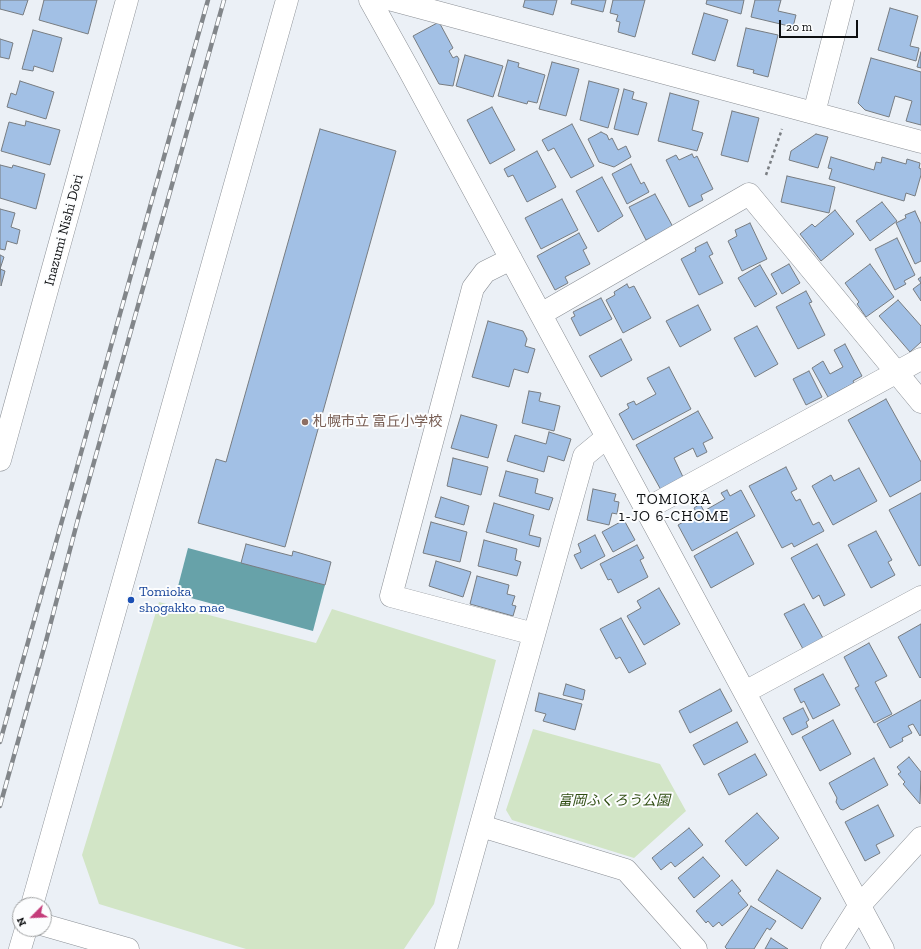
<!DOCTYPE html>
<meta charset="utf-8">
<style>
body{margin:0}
#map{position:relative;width:921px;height:949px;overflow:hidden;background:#ebf0f6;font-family:"Zilla Slab",serif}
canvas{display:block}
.north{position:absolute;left:12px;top:897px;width:40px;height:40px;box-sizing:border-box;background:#fcfdfe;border:1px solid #9c9e9f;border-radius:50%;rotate:246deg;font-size:11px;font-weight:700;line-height:16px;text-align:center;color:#0d0f11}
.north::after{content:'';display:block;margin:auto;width:14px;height:18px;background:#c43c7a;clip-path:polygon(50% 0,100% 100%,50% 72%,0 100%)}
.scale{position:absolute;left:779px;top:20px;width:79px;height:18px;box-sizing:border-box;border:2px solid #0d0f11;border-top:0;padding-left:5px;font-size:12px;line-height:14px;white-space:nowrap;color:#0d0f11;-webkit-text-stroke:3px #fcfdfe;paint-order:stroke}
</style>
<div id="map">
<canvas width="921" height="949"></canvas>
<div class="north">N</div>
<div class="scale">20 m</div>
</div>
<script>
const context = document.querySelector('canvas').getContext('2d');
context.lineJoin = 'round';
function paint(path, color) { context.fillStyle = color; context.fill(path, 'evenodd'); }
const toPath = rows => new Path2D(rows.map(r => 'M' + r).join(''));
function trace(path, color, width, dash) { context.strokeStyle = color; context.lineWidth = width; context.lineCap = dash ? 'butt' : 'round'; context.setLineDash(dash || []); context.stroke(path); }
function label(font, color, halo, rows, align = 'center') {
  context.font = font + ' "Zilla Slab","Noto Sans JP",serif'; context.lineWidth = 4; context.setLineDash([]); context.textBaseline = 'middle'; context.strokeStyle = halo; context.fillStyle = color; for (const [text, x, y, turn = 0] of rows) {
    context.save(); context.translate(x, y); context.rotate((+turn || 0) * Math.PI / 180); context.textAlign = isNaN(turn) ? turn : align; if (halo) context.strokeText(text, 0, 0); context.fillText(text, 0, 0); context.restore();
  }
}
paint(toPath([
 [159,602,316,643,332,609,496,660,434,904,404,949,246,949,99,904,82,855],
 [533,729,660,764,686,811,634,858,512,820,506,810]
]), '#d2e5c6');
paint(toPath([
 [188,548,325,585,313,631,176,594]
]), '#67a2a9');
const building = toPath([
 [0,0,28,0,23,15,0,9,0,0],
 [44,0,97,0,88,34,39,20,44,0],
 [525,0,557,0,553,15,523,7,525,0],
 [572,0,606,0,603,12,571,4,572,0],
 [613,0,645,0,635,37,618,32,620,22,616,21,618,15,610,13,613,0],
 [707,0,744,0,741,14,706,4,707,0],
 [755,0,781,0,778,11,796,15,793,27,751,17,755,0],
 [890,8,918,16,910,46,919,48,916,61,878,50,890,8],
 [704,13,728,20,715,61,692,54,704,13],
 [439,22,453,48,449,51,453,58,457,56,459,59,453,86,439,84,413,36,439,22],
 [746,28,778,35,768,77,753,73,754,70,737,66,746,28],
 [33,30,62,38,53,72,34,66,33,71,22,69,33,30],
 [0,39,13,43,9,59,0,57,0,39],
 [921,52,921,68,917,67,921,52],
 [465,55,503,66,493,97,456,86,465,55],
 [871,58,921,72,921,125,906,121,912,101,895,96,889,117,865,110,858,103,871,58],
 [508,60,519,63,518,67,545,75,537,103,528,101,527,104,498,96,508,60],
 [552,62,579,69,566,116,539,109,552,62],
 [20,81,54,92,46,119,7,107,11,93,16,95,20,81],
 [589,81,619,89,608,128,580,120,589,81],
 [624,89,634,92,632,99,647,103,638,135,614,129,624,89],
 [670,93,699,101,692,130,703,133,697,151,658,141,670,93],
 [492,107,515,150,490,164,467,120,492,107],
 [732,111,759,118,748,162,721,155,732,111],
 [26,121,60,130,50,165,1,151,9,122,25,126,26,121],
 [572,124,594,166,571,178,554,148,548,151,542,140,572,124],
 [320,129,396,151,285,547,198,523,216,459,226,462,320,129],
 [601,132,607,135,609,140,612,138,618,150,626,146,631,157,614,167,599,162,588,139,601,132],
 [816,134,828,137,818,168,789,160,791,151,816,134],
 [537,151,556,187,527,202,513,175,508,177,504,169,537,151],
 [692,154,694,158,697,156,713,189,701,195,703,200,689,207,666,160,676,155,679,160,692,154],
 [831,157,874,170,876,162,881,163,882,157,906,164,907,159,920,163,919,168,921,169,921,175,915,196,906,193,904,201,829,179,832,169,828,168,831,157],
 [631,164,641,184,644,182,649,192,627,204,612,174,631,164],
 [0,165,12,168,13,165,45,174,36,209,0,198,0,165],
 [787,176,835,187,829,213,781,202,787,176],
 [602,177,623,216,598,232,576,191,602,177],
 [655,194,673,227,646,240,629,207,655,194],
 [562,199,578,230,541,249,525,218,562,199],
 [882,202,897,221,870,241,856,221,882,202],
 [0,209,15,213,11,227,20,230,17,244,7,241,5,250,0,249,0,209],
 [835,210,854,234,821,261,800,234,812,224,815,227,835,210],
 [915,211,921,224,921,261,915,264,896,223,906,218,905,215,915,211],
 [750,223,767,259,742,271,728,241,737,236,735,230,750,223],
 [579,233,587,248,583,250,590,264,565,277,568,283,555,290,537,256,579,233],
 [897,238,915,275,904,281,906,284,895,290,875,249,897,238],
 [707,242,713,254,709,256,723,283,699,295,681,259,696,251,695,248,707,242],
 [0,255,4,257,0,269,5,271,1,286,0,255],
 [789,264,800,283,782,294,771,274,789,264],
 [870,264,894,297,866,317,857,304,859,302,845,283,870,264],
 [760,265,777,294,755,307,738,278,760,265],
 [921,277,921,301,913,289,921,283,918,279,921,277],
 [627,284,629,288,634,286,651,318,623,333,606,300,615,295,614,292,627,284],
 [806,291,812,302,809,303,825,335,798,349,776,307,806,291],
 [601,298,612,319,580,336,571,318,575,316,573,312,601,298],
 [898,300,921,326,921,342,910,352,879,316,898,300],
 [698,305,711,330,680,347,666,321,698,305],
 [488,321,523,331,527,339,525,346,535,349,528,373,514,369,509,387,472,377,488,321],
 [757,326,778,364,755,377,734,338,757,326],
 [621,339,632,360,601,377,589,356,621,339],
 [845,344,862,376,853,381,854,383,828,397,812,368,823,361,830,374,843,367,834,350,845,344],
 [669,367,691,409,633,440,619,414,629,408,627,404,634,401,636,405,656,394,647,378,669,367],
 [809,371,822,397,806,405,793,379,809,371],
 [529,391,541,393,539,401,560,406,554,431,522,423,529,391],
 [886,399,921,462,921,480,890,497,848,420,886,399],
 [698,411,713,438,703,443,707,452,697,457,693,448,674,458,683,477,661,490,636,445,698,411],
 [461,415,497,425,488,458,451,448,461,415],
 [549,432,571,439,564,461,548,456,544,472,507,461,515,435,546,444,549,432],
 [453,458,488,467,481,495,447,486,453,458],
 [786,467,797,489,791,492,796,501,800,499,813,525,819,522,824,531,794,547,792,543,782,548,749,486,786,467],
 [859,468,877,501,833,525,812,486,831,475,834,481,859,468],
 [506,471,538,479,535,493,553,498,549,510,499,496,506,471],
 [593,489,616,494,614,501,619,502,617,514,612,513,609,525,587,520,593,489],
 [727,490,730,496,741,490,755,516,692,551,678,525,697,514,694,508,700,504,704,511,725,499,721,493,727,490],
 [921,493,921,565,919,566,889,510,921,493],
 [441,497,469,506,464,525,435,517,441,497],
 [494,503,534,515,529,535,541,538,539,547,486,532,494,503],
 [624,520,635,540,613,552,602,532,624,520],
 [431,522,467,532,460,562,423,553,431,522],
 [876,531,892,560,888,562,895,575,871,588,848,545,876,531],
 [737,532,754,564,711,588,694,556,737,532],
 [595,535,605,556,581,569,574,555,581,552,578,544,595,535],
 [484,540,517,549,515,560,521,562,517,576,478,566,484,540],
 [246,544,292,556,293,551,331,562,325,585,241,563,246,544],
 [817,544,845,595,824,606,819,595,813,599,791,558,817,544],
 [637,545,644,558,640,560,648,577,618,593,611,579,608,580,600,564,637,545],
 [436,561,471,572,463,597,429,586,436,561],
 [477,576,509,585,507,594,515,596,512,605,516,606,513,616,470,604,477,576],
 [659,588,680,624,644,645,627,616,641,608,637,601,659,588],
 [804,604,823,638,803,649,784,614,804,604],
 [621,618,646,664,629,673,620,657,616,659,600,629,621,618],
 [921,624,921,677,920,678,898,637,921,624],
 [869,643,887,676,875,682,892,714,874,723,855,688,859,686,844,657,869,643],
 [823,674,840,705,813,719,804,701,801,703,794,689,823,674],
 [566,684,585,690,583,700,563,695,566,684],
 [720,689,732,711,690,733,679,711,720,689],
 [539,693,582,704,575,730,543,721,546,714,535,711,539,693],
 [921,700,921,734,920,736,913,724,908,726,912,733,902,738,903,741,890,748,877,724,921,700],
 [803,708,809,720,806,722,808,727,792,735,783,718,803,708],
 [833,720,851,754,820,771,802,737,833,720],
 [737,722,748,742,704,765,693,745,737,722],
 [755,754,767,775,729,795,718,774,755,754],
 [909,757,921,772,920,804,903,784,905,782,898,774,901,772,897,767,909,757],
 [874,758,888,785,843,810,840,809,836,802,837,798,829,783,874,758],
 [878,805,894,836,876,845,880,853,865,861,845,822,878,805],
 [757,813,779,838,746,866,725,841,757,813],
 [689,828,703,845,675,867,671,862,661,870,652,858,689,828],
 [703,857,720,876,694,898,678,878,703,857],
 [777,870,821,898,802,929,758,900,777,870],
 [732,880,741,891,738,893,748,905,722,926,719,922,713,927,708,921,706,923,696,911,732,880],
 [751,906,776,921,770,930,767,928,754,949,727,949,725,947,751,906],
 [771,938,788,949,765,949,771,938]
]);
paint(building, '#a2c0e5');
trace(building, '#777c81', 1);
const minor = toPath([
 [370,0,409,70,883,949],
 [392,0,921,142],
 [814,113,843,0],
 [511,259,485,272,473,288,391,596,534,634],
 [541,314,749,194,921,402],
 [646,509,921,359],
 [745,692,921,597],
 [481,826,626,870,696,949],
 [32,905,287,0],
 [44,925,128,949],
 [20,949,26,929],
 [446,949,584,456,607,437],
 [832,949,860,905,921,838]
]);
const tertiary = toPath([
 [0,460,127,0]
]);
trace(minor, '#8b8f95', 23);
trace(tertiary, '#8b8f95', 23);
trace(toPath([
 [766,175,782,129]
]), '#7a7e82', 2.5, [3, 3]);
trace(minor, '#fff', 22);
trace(tertiary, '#fff', 22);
const rail = toPath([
 [0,742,208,0],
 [0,806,46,641,78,519,224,0]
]);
trace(rail, '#82868a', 4.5);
trace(rail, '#fcfdfe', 3, [9]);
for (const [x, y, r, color] of [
 [305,422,4,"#8d6e63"],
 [131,600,4,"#1a4fb4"]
]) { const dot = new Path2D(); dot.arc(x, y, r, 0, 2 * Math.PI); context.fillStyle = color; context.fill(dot); trace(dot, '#fcfdfe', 1.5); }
label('14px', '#0d0f11', '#fcfdfe', [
 ["Inazumi Nishi Dōri",64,230,-75]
]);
label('14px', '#785e54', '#fcfdfe', [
 ["札幌市立 富丘小学校",313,422]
], 'left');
label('14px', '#164399', '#fcfdfe', [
 ["Tomioka",139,592],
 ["shogakko mae",139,608]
], 'left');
label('italic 14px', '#2f4d12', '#fcfdfe', [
 ["富岡ふくろう公園",614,801]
]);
context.letterSpacing = '1px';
label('15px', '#0d0f11', '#fcfdfe', [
 ["TOMIOKA",674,500],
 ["1-JO 6-CHOME",674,517]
]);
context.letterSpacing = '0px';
</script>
